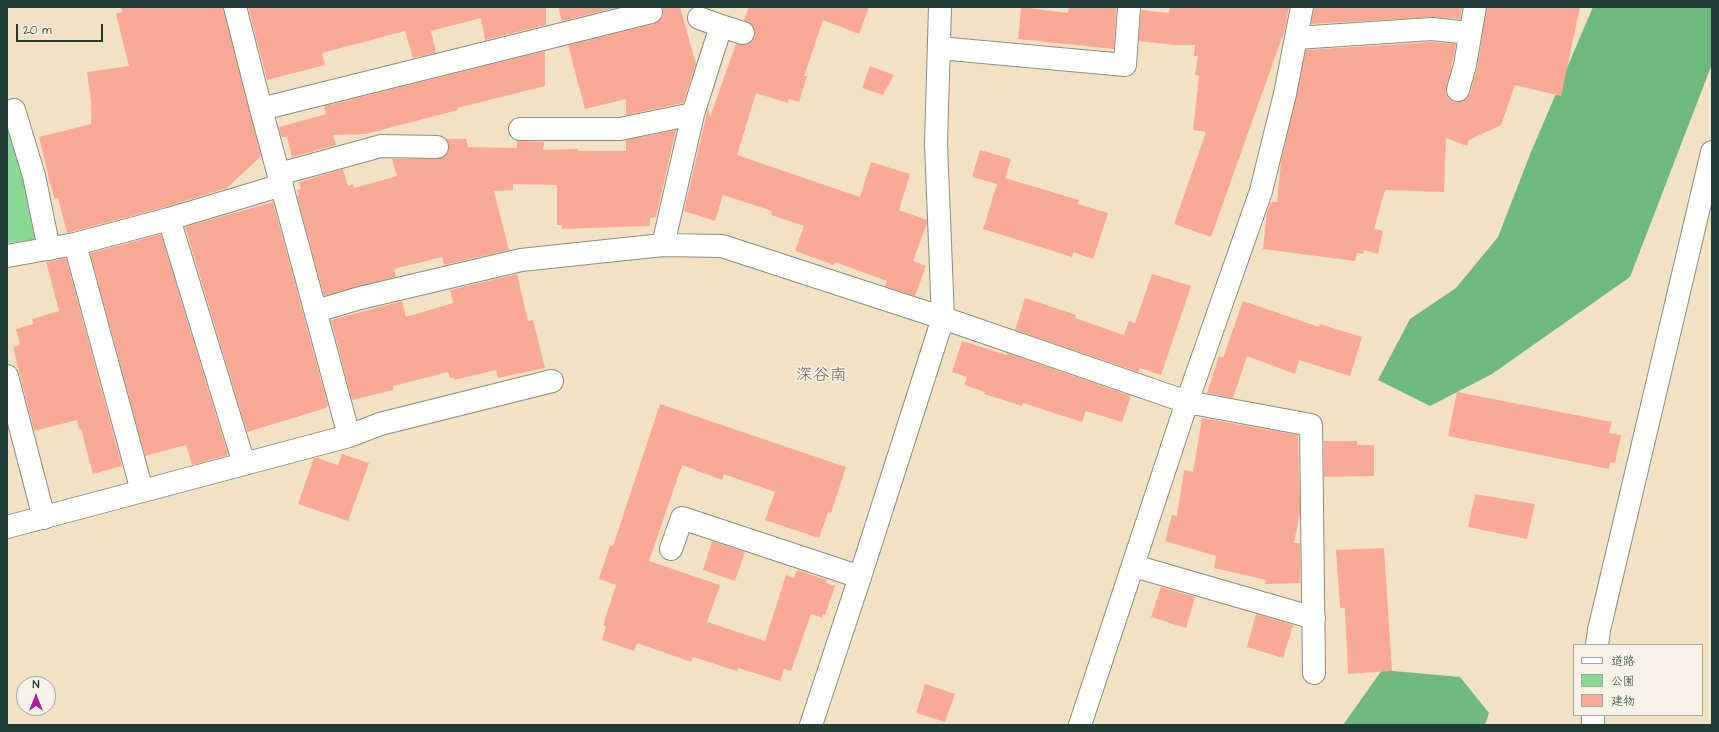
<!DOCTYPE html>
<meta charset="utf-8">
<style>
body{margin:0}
#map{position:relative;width:1719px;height:732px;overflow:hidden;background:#f3e1c6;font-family:"Architects Daughter","Klee One",sans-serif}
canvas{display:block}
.frame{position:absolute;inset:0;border:8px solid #1f3d34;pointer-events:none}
.legend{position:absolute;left:1573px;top:644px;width:130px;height:72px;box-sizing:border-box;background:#f7f3e8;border:1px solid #a1aaa0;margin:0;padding:5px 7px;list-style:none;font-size:12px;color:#1f3d34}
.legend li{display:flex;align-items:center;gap:8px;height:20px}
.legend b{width:20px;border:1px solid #a1aaa0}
.north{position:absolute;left:16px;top:676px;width:40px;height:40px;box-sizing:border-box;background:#f7f3e8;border:1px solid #a1aaa0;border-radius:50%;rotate:0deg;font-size:11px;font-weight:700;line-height:16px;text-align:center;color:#1f3d34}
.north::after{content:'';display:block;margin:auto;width:14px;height:18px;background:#b5179e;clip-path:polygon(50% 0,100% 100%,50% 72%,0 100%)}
.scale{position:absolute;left:16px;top:24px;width:87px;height:18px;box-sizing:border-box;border:2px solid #1f3d34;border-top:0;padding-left:5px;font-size:12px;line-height:14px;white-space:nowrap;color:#1f3d34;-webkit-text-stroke:3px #f7f3e8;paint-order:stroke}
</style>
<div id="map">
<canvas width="1719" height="732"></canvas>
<div class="frame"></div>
<ul class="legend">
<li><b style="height:5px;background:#fff"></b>道路</li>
<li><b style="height:11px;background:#8ad896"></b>公園</li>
<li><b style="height:11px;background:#fba997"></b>建物</li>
</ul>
<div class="north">N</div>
<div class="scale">20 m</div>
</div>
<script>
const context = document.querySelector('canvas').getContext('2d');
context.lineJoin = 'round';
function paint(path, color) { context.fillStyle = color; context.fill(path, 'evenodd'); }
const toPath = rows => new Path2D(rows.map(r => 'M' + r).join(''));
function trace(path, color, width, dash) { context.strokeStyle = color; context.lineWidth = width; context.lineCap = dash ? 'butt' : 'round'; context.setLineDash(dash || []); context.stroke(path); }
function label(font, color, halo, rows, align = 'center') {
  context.font = font + ' "Architects Daughter","Klee One",sans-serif'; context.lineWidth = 3; context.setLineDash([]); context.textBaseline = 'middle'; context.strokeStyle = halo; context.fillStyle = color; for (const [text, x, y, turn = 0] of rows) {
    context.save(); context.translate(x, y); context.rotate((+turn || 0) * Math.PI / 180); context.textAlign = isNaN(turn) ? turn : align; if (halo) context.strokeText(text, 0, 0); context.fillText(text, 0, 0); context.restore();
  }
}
paint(toPath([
 [7,110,39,231,33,240,7,243]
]), '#8ad896');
paint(toPath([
 [1593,7,1712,7,1712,64,1630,277,1492,374,1430,406,1378,380,1410,319,1456,288,1498,237,1531,152],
 [1382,670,1460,677,1489,713,1485,725,1343,725]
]), '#6fb87f');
paint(toPath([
 [121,7,223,7,261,156,227,188,166,207,67,233,58,198,55,199,50,183,39,137,91,124,91,101,87,72,129,66,116,14,122,12],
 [248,7,546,7,546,25,485,40,481,18,431,31,436,53,413,58,405,31,322,53,325,65,267,80],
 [558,7,619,7,562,21],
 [663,7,680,7,696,64,683,103,626,115,626,99,585,109,568,45,654,24,663,16],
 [749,7,869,7,859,34,823,20,804,76,807,76,799,102,789,99,788,103,756,93,737,155,860,197,871,162,910,174,899,210,927,220,927,223,913,261,926,266,915,296,885,286,887,281,835,262,834,265,795,251,804,226,771,215,772,211,723,195,715,221,684,211,708,108,710,117,736,44,746,45,751,42,755,37,755,31,752,25,744,20],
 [1021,7,1068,13,1069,7,1116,7,1114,49,1018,39],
 [1170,7,1289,7,1285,29,1211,237,1174,224,1206,132,1193,130,1199,76,1195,75,1198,56,1194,56,1195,45,1175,45,1139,41,1141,10,1169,13],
 [1314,7,1462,7,1460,19,1431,17,1311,24],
 [1487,7,1580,7,1561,96,1515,85,1501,125,1469,140,1467,146,1446,138,1444,192,1385,190,1374,229,1383,231,1378,254,1364,250,1363,254,1357,253,1355,261,1263,249,1267,211,1271,202,1277,202,1281,162,1306,50,1432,42,1456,44,1446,93,1449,99,1454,102,1461,102,1466,99,1470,94,1477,68],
 [545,51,545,86,457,108,458,110,366,134,333,135,336,145,292,157,287,137,281,137,279,127,326,114,324,106],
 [870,66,894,75,883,95,862,88],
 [676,130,656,217,650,218,650,226,562,229,562,225,557,225,557,185,513,184,513,190,494,191,509,250,444,265,442,257,394,269,396,277,324,296,297,196,299,196,297,190,301,189,299,182,343,169,348,186,353,184,354,188,397,176,392,159,443,158,447,154,449,148,446,139,466,139,468,147,517,148,517,141,544,142,543,150,578,149,578,151,626,151,626,140],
 [980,150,1011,159,1005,178,1079,200,1078,204,1108,213,1093,259,1073,252,1072,257,983,229,997,184,972,177],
 [273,202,328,406,326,406,326,408,247,432,185,227],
 [161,234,228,455,192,465,186,445,145,456,90,253],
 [66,258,122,466,93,474,81,429,79,429,77,420,34,431,13,347,20,345,16,329,33,324,32,319,59,311,46,262],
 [517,274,528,321,533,320,545,368,498,378,496,370,454,380,454,378,450,378,448,372,393,386,393,390,352,400,331,320,402,301,406,317,453,303,450,290],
 [1152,274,1191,286,1161,375,1140,368,1138,372,1015,330,1025,298,1076,315,1075,318,1124,335,1129,321,1135,323],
 [1243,301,1319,327,1320,324,1362,337,1350,376,1299,360,1295,374,1247,356,1233,398,1207,393,1219,356,1223,358],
 [962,341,1007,355,1007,353,1131,396,1122,422,1086,411,1082,422,1023,403,1022,406,984,394,985,392,964,385,967,377,952,372],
 [1457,392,1612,422,1609,433,1621,435,1615,463,1610,462,1609,469,1448,436],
 [660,404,846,467,831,513,828,512,819,538,765,520,775,492,724,474,722,480,682,465,649,561,720,585,707,622,765,641,786,575,794,578,797,570,827,580,826,583,835,586,825,615,823,614,822,618,811,614,791,671,784,669,780,681,738,668,737,671,693,657,691,662,637,643,634,651,602,640,606,626,603,625,616,585,599,579,610,545,613,546],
 [1202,418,1298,435,1300,512,1294,543,1300,543,1300,583,1265,584,1266,580,1214,568,1216,556,1165,541,1172,515,1177,516,1184,470,1193,472],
 [1324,441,1357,441,1357,445,1374,445,1374,476,1324,477],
 [342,454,369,463,348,521,298,504,314,458,317,458,338,465],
 [1475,494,1535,504,1527,539,1468,527],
 [712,541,745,552,735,581,703,570],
 [1384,548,1392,671,1348,674,1345,608,1340,608,1336,550],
 [1161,587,1195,597,1186,628,1151,617],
 [1256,614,1293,625,1283,658,1247,647],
 [925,684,955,694,945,722,916,713]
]), '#fba997');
const minor = toPath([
 [235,7,261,109,349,436],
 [699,18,721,26],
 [1296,38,1432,29,1469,33],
 [939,48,1125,65,1129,7],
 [1458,90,1465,65,1475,7],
 [261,109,651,12,650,7],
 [14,110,34,176,49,249],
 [520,129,620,129,693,114,721,26,743,33],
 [279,174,381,146,437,147],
 [169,219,244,464],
 [75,244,142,491],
 [663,245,693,114],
 [7,256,75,244,169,219,282,185],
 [316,311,360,298,521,260,663,245,722,246,943,318,1187,402,1311,425,1314,673],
 [7,376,44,518],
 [7,527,349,436,380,424,552,381],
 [671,549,682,518,860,577],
 [1134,566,1314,618],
 [1597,645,1599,630,1712,152],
 [1593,715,1593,725],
 [811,725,860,577,943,318,936,144,940,7],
 [1080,725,1187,402,1261,191,1285,94,1302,7]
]);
trace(minor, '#898f7d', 24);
trace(minor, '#fff', 22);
label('17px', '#6c6357', '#f7f3e8', [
 ["深谷南",821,376]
]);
</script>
